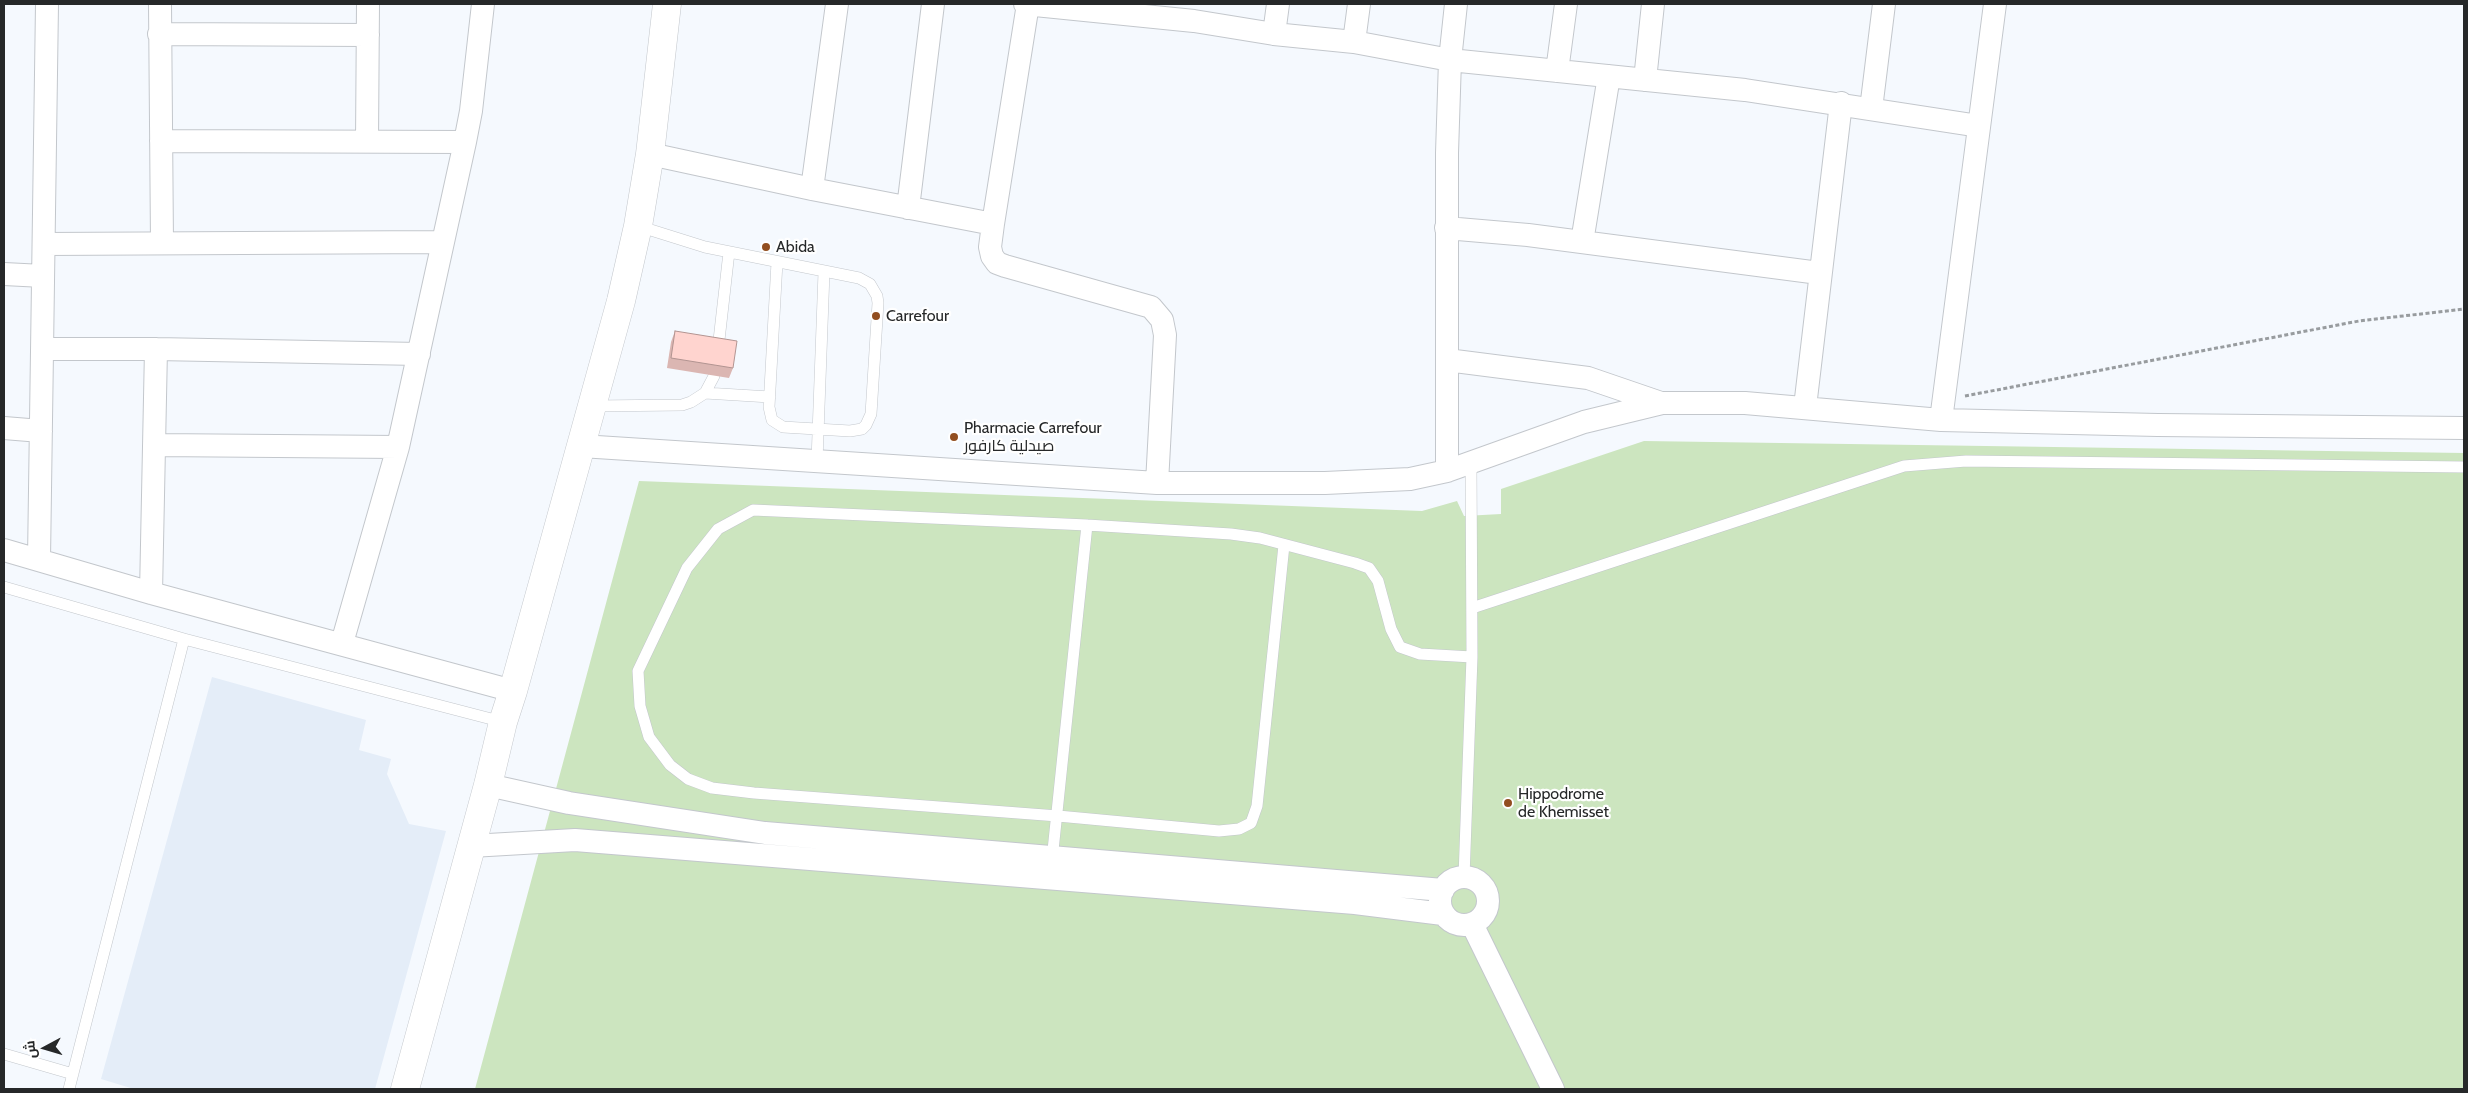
<!DOCTYPE html>
<meta charset="utf-8">
<style>
body{margin:0}
#map{position:relative;width:2468px;height:1093px;overflow:hidden;background:#f5f9fe;font-family:Cabin,Cairo,sans-serif}
canvas{display:block}
.frame{position:absolute;inset:0;border:5px solid #262829;pointer-events:none}
.north{position:absolute;left:20px;top:1023px;width:50px;height:50px;-webkit-text-stroke:4px #fff;paint-order:stroke;rotate:264deg;font-size:14px;font-weight:700;line-height:20px;text-align:center;color:#262829}
.north::after{content:'';display:block;margin:auto;width:18px;height:22px;background:#262829;clip-path:polygon(50% 0,100% 100%,50% 72%,0 100%)}
</style>
<div id="map">
<canvas width="2468" height="1093"></canvas>
<div class="frame"></div>
<div class="north">ش</div>
</div>
<script>
const context = document.querySelector('canvas').getContext('2d');
context.lineJoin = 'round';
function paint(path, color) { context.fillStyle = color; context.fill(path, 'evenodd'); }
const toPath = rows => new Path2D(rows.map(r => 'M' + r).join(''));
function trace(path, color, width, dash) { context.strokeStyle = color; context.lineWidth = width; context.lineCap = dash ? 'butt' : 'round'; context.setLineDash(dash || []); context.stroke(path); }
function label(font, color, halo, rows, align = 'center') {
  context.font = font + ' Cabin,Cairo,sans-serif'; context.lineWidth = 4.5; context.setLineDash([]); context.textBaseline = 'middle'; context.strokeStyle = halo; context.fillStyle = color; for (const [text, x, y, turn = 0] of rows) {
    context.save(); context.translate(x, y); context.rotate((+turn || 0) * Math.PI / 180); context.textAlign = isNaN(turn) ? turn : align; if (halo) context.strokeText(text, 0, 0); context.fillText(text, 0, 0); context.restore();
  }
}
paint(toPath([
 [212,677,366,720,359,750,391,759,387,774,409,824,446,831,375,1089,134,1089,101,1079]
]), '#e4edf8');
paint(toPath([
 [1644,441,2464,453,2464,1089,475,1089,639,481,1422,511,1457,501,1464,516,1501,514,1501,489]
]), '#cce5bf');
const service = toPath([
 [638,226,705,247,859,278,870,284,877,296,878,303,871,414,866,425,862,429,850,431,783,427,772,420,769,407,777,262],
 [718,349,729,252],
 [705,393,770,397],
 [593,406,682,405,691,402,705,393,714,376],
 [817,461,824,272],
 [1284,545,1257,806,1251,823,1239,829,1219,831,1058,816,754,793,712,788,688,779,670,765,649,737,640,706,638,671,687,568,718,529,753,510,1087,525,1231,534,1260,538,1355,563,1369,568,1378,581,1391,629,1400,647,1420,654,1472,657],
 [4,587,184,639,503,722],
 [1472,608,1904,466,1966,461,2464,467],
 [1052,860,1087,525],
 [1464,877,1472,657,1471,462],
 [4,1054,73,1074],
 [69,1089,184,639]
]);
const minor = toPath([
 [160,4,162,243],
 [1025,4,1194,21,1274,34],
 [1028,4,993,224,990,247,992,256,997,263,1005,266,1151,307,1162,320,1165,335,1157,483],
 [1278,4,1274,34,1354,42,1450,60,1745,90,1979,126],
 [159,34,368,35],
 [1354,42,1359,4],
 [1557,71,1566,4],
 [1645,80,1653,4],
 [1871,109,1884,4],
 [161,141,465,142],
 [367,141,368,4],
 [650,154,812,189,993,224],
 [812,189,837,4],
 [908,208,933,4],
 [1446,228,1528,235,1819,273],
 [1582,242,1609,76],
 [44,244,442,242],
 [4,274,43,276],
 [43,349,156,349,419,354],
 [1447,360,1588,378,1661,403],
 [1805,407,1841,103],
 [1941,420,1995,4],
 [4,428,41,431],
 [155,445,398,447],
 [581,446,1157,483,1325,483,1410,479,1447,471,1584,422,1662,403,1745,403,1941,420,2158,425,2464,428],
 [1447,471,1447,153,1450,60,1456,4],
 [4,550,151,593,513,691],
 [39,559,47,4],
 [151,593,156,349],
 [342,643,398,447,465,142,471,111,483,4],
 [488,785,569,803,765,833,1443,890],
 [471,846,575,840,1355,903,1443,914],
 '1440 901a24 24 0 1 1 48 0a24 24 0 1 1-48 0Z',
 [1472,924,1553,1089]
]);
const primary = toPath([
 [405,1089,488,785,503,722,513,691,621,301,638,226,650,154,667,4]
]);
trace(service, '#c3c7cc', 12);
trace(minor, '#c3c7cc', 24);
trace(primary, '#c3c7cc', 29);
trace(toPath([
 [1965,396,2359,321,2464,309]
]), '#989c9f', 3, [4, 2.5]);
trace(service, '#fff', 11);
trace(minor, '#fff', 22);
trace(primary, '#fff', 28);
paint(toPath([
 [675,331,733,368,729,378,667,368,671,342]
]), '#dbb6b2');
const building = toPath([
 [675,331,737,341,733,368,671,358,675,331]
]);
paint(building, '#ffd4cf');
trace(building, '#b29491', 1);
for (const [x, y, r, color] of [
 [766,247,5,"#924e20"],
 [876,316,5,"#924e20"],
 [954,437,5,"#924e20"],
 [1508,803,5,"#924e20"]
]) { const dot = new Path2D(); dot.arc(x, y, r, 0, 2 * Math.PI); context.fillStyle = color; context.fill(dot); trace(dot, '#fff', 2); }
label('16px', '#262829', '#fff', [
 ["Abida",776,247],
 ["Carrefour",886,316],
 ["Pharmacie Carrefour",964,428],
 ["صيدلية كارفور",964,446],
 ["Hippodrome",1518,794],
 ["de Khemisset",1518,812]
], 'left');
</script>
